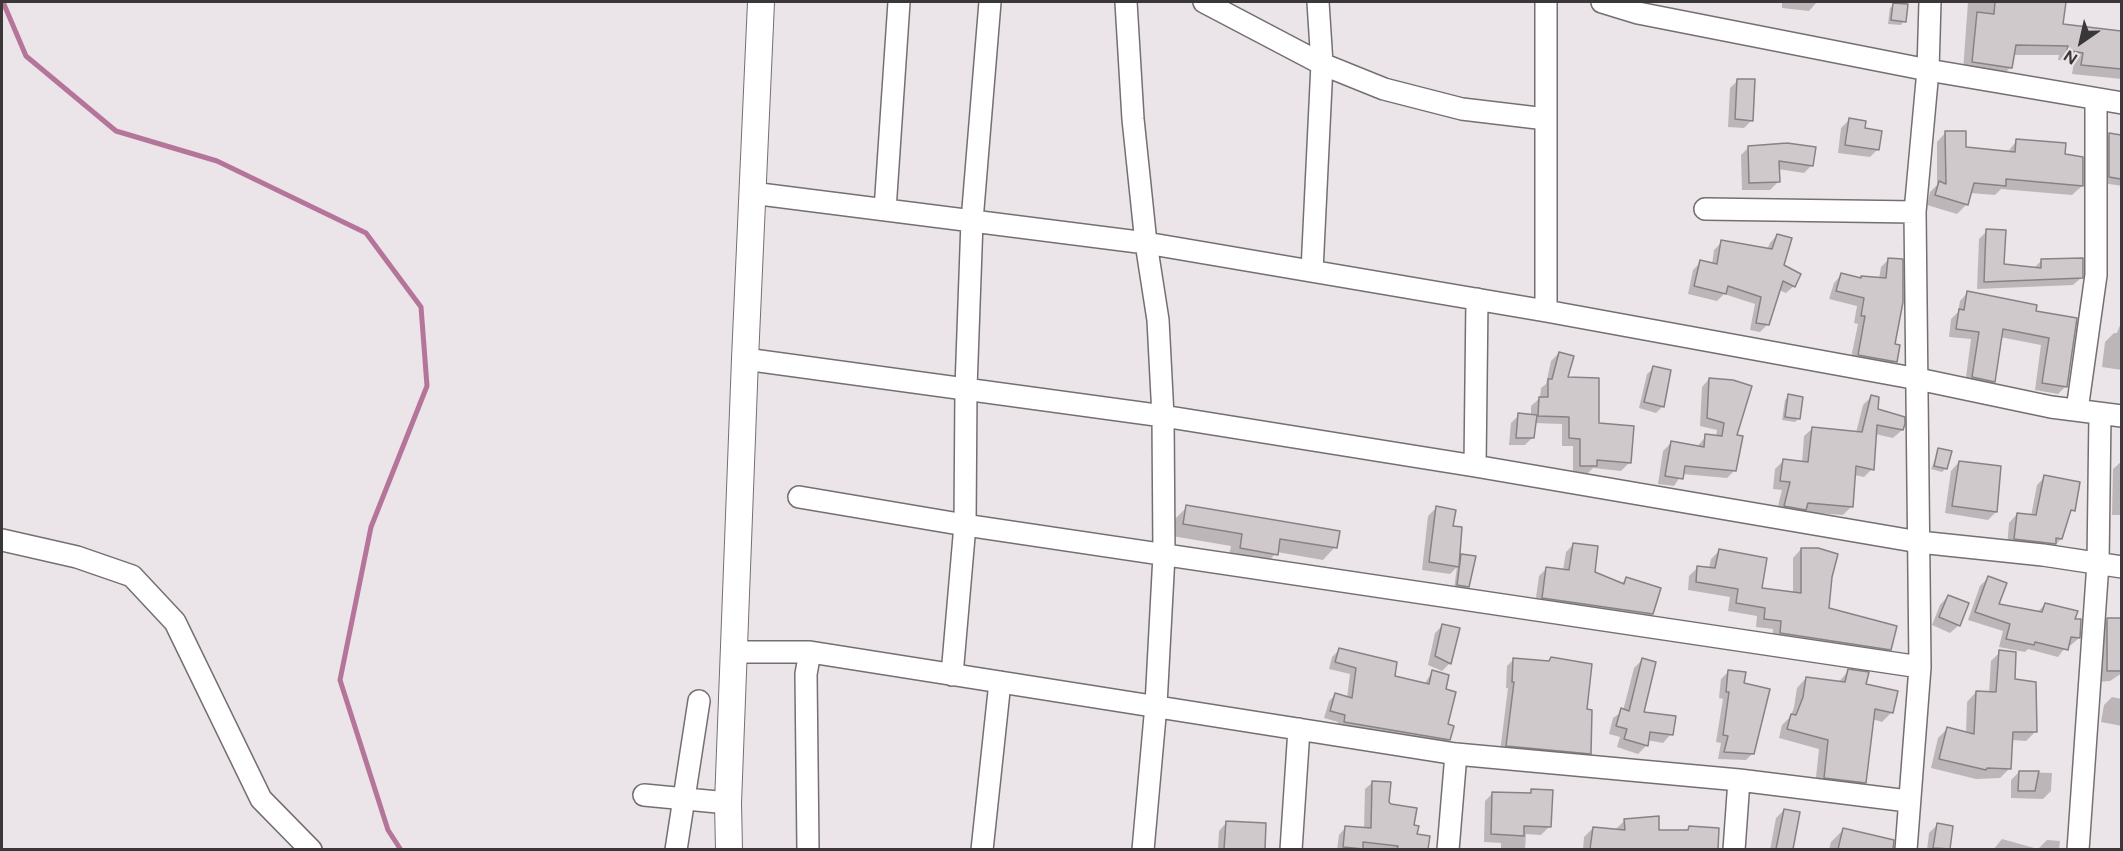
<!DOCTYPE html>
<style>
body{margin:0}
#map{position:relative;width:2123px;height:851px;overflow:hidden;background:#ebe4e8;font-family:Figtree,sans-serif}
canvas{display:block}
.frame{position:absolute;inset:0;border:3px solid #3a3738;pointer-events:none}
.north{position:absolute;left:2051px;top:12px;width:60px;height:60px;-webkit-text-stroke:4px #ebe4e8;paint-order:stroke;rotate:214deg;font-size:16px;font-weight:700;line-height:24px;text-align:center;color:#3a3738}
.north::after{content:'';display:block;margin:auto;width:21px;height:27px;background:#3a3738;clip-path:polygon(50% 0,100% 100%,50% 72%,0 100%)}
</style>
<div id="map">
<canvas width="2123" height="851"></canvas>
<div class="frame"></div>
<div class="north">N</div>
</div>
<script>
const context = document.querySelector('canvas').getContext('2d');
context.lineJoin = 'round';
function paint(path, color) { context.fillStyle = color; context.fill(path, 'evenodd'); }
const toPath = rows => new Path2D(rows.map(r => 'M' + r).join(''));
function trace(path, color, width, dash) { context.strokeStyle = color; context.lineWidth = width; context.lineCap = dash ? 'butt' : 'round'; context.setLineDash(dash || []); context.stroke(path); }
paint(toPath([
 [1782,2,1817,2,1809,11,1782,8],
 [1968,2,2064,2,2061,25,2122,32,2122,79,2072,74,2074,62,2058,60,2059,55,2013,55,2011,67,2001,77,1963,71],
 [1894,5,1904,21,1901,25,1888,24,1890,8],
 [1738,80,1752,120,1744,128,1728,127,1730,88],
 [1849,120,1864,130,1878,149,1870,157,1838,153,1841,128],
 [1946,132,1964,149,2007,153,2017,140,2063,155,2082,186,2072,195,2001,189,1995,195,1970,193,1967,204,1957,214,1927,205,1930,192,1937,185,1937,142],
 [2109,135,2122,137,2122,186,2103,183,2103,141],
 [1749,147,1812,165,1804,173,1778,169,1778,182,1770,190,1742,190,1741,155],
 [1987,231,2003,266,2033,269,2041,261,2081,278,2073,285,1977,289,1979,239],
 [1777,235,1782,266,1794,286,1786,293,1779,290,1768,324,1760,332,1750,330,1755,304,1724,294,1717,301,1688,294,1693,270,1701,262,1712,265,1714,250,1722,242,1767,250,1770,243],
 [1889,259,1895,361,1887,369,1850,363,1858,324,1854,323,1857,306,1829,299,1834,283,1842,274,1860,279,1879,279,1881,267],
 [1968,292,2034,313,2075,319,2066,386,2058,394,2035,390,2041,345,2000,337,1994,382,1986,390,1965,385,1971,339,1949,337,1951,319,1958,312,1960,301],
 [2122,320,2122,370,2102,367,2105,342,2114,333,2117,333],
 [1559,353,1566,379,1597,424,1629,463,1621,471,1593,468,1588,473,1573,473,1573,446,1562,446,1562,424,1534,423,1533,437,1525,445,1509,445,1511,423,1519,415,1531,416,1531,406,1540,398,1541,388,1546,384,1551,361],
 [1654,368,1663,406,1656,413,1639,408,1647,374],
 [1709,379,1735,436,1735,470,1727,478,1682,474,1674,486,1658,484,1663,451,1671,443,1697,447,1706,436,1716,437,1717,430,1700,426,1702,387],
 [1789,396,1798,419,1795,422,1782,420,1785,400],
 [1871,397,1876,410,1903,418,1902,430,1893,438,1875,434,1872,469,1864,477,1854,475,1851,507,1843,515,1802,512,1776,514,1782,490,1773,489,1775,469,1783,461,1802,463,1804,436,1813,428,1856,433,1863,405],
 [1939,450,1946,468,1942,472,1931,469],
 [2122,461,2122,515,2112,515,2113,469],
 [1959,462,1996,512,1988,520,1945,513,1951,471],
 [2045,477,2073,510,2067,516,2061,539,2053,547,2007,547,2009,523,2017,514,2031,516,2037,485],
 [1187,507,1335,547,1323,560,1277,552,1264,566,1228,560,1231,546,1172,536,1175,519],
 [1436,508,1451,527,1458,560,1462,556,1468,586,1464,590,1454,589,1457,567,1450,574,1422,570,1428,516],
 [1573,545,1593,573,1621,584,1626,579,1652,614,1644,621,1535,605,1539,576,1547,568,1563,570,1566,552],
 [1801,549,1830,576,1827,610,1890,649,1881,658,1772,642,1773,629,1756,627,1757,616,1728,611,1730,597,1688,590,1689,576,1698,567,1709,568,1711,559,1720,550,1761,589,1793,593,1793,558],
 [1988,578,1997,605,2037,613,2045,604,2073,621,2079,638,2071,645,2067,645,2058,657,2028,649,2025,652,1999,647,2003,631,1968,620,1980,586],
 [1948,596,1959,625,1950,633,1932,625,1940,605],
 [2122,619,2122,673,2110,681,2097,682,2097,631,2108,620],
 [1443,625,1450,663,1442,671,1428,665,1435,633],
 [1339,650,1393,677,1424,685,1432,672,1444,690,1449,739,1442,747,1337,728,1338,722,1324,718,1329,701,1336,694,1347,698,1350,674,1329,669,1332,657],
 [2000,652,2035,732,2026,741,2011,740,2009,769,2000,778,1976,779,1931,768,1938,738,1947,729,1966,734,1967,702,1976,692,1989,693,1991,661],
 [1514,659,1548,662,1551,659,1586,710,1590,753,1583,760,1500,752,1508,688,1506,688,1507,666],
 [1642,660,1642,713,1671,734,1663,743,1647,740,1646,746,1638,754,1617,747,1620,737,1609,734,1613,718,1623,711,1634,668],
 [1848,671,1892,712,1882,722,1872,719,1865,782,1856,792,1815,787,1819,749,1779,738,1782,725,1791,716,1794,707,1797,688,1806,678,1838,683],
 [1728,672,1743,684,1753,753,1746,760,1718,759,1721,743,1716,742,1723,699,1719,698,1721,679],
 [2112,697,2122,699,2122,726,2101,722,2104,705],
 [2019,772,2052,773,2051,791,2043,799,2011,798,2011,780],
 [1373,782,1388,803,1412,826,1416,835,1428,837,1426,850,1337,850,1339,835,1346,827,1364,829,1365,789],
 [1532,790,1549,827,1541,835,1526,834,1525,850,1501,850,1501,843,1484,842,1485,801,1493,793,1528,794],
 [1784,810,1798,813,1791,850,1770,850,1776,818],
 [1625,820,1657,832,1685,832,1689,828,1718,829,1717,850,1583,850,1584,837,1593,828,1616,829],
 [1226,823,1265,825,1264,850,1218,850,1219,831],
 [1937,825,1952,827,1948,850,1927,850,1929,833],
 [1843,830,1891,840,1890,850,1829,850,1831,842],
 [2002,839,2038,849,2047,840,2060,841,2059,850,1993,850]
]), '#0003');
trace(toPath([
 [3,2,26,56,116,131,217,161,366,233,421,307,427,386,371,527,340,680,388,830,401,850]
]), '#b5759a', 5);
const building = toPath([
 [1995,2,2066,2,2063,24,2121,31,2121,69,2081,65,2083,53,2067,50,2068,46,2016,45,2012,68,1972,62,1977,12,1994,14,1995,2],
 [1893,3,1908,4,1906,22,1891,20,1893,3],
 [1737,79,1755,79,1753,121,1735,119,1737,79],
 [1849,118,1866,121,1865,128,1882,131,1879,150,1845,145,1849,118],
 [1945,131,1966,131,1966,147,2015,152,2016,139,2066,143,2065,154,2083,157,2083,186,2006,179,2006,186,1974,183,1968,205,1935,195,1939,181,1946,184,1945,131],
 [2109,133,2121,135,2121,179,2109,177,2109,133],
 [1787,143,1816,147,1813,166,1779,161,1780,182,1749,183,1748,146,1787,143],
 [1986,229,2006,230,2004,264,2041,268,2041,259,2083,258,2083,278,1984,282,1986,229],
 [1777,234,1792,238,1784,265,1801,274,1795,287,1783,281,1769,325,1756,323,1761,297,1728,286,1726,294,1694,286,1700,260,1717,264,1721,240,1772,249,1777,234],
 [1888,258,1903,259,1903,302,1895,344,1900,345,1897,362,1858,355,1865,316,1861,316,1864,298,1836,291,1841,273,1861,278,1861,276,1886,278,1888,258],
 [1967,291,2037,305,2036,311,2077,318,2067,387,2042,383,2049,338,2003,329,1995,382,1972,377,1979,332,1956,329,1959,309,1964,310,1967,291],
 [1559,352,1574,356,1568,377,1599,378,1599,423,1634,426,1631,463,1597,460,1597,466,1580,466,1580,439,1569,438,1569,417,1538,416,1539,397,1548,397,1548,379,1552,379,1559,352],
 [1653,366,1671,370,1664,407,1644,402,1653,366],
 [1709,378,1733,380,1752,386,1737,435,1743,436,1736,471,1685,466,1683,479,1665,476,1671,441,1704,447,1705,434,1722,436,1724,423,1707,418,1709,378],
 [1788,394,1803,397,1800,419,1785,417,1788,394],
 [1871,395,1879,397,1878,409,1905,417,1905,424,1903,430,1877,425,1874,470,1856,466,1853,507,1808,503,1806,510,1784,506,1790,482,1780,481,1783,459,1808,462,1812,427,1862,432,1871,395],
 [1518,413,1537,415,1534,438,1516,438,1518,413],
 [1938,448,1952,451,1947,469,1934,466,1938,448],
 [1959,461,2001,466,1997,512,1952,506,1959,461],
 [2044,475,2080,482,2075,511,2071,510,2062,539,2056,538,2056,544,2014,539,2017,513,2036,515,2044,475],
 [1186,505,1340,531,1337,548,1280,539,1278,555,1240,548,1242,534,1183,524,1186,505],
 [1436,506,1456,510,1453,526,1462,527,1459,567,1429,562,1436,506],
 [1573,543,1598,546,1595,572,1624,584,1626,577,1661,588,1653,614,1542,598,1546,567,1569,570,1573,543],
 [1801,548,1818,548,1838,554,1832,577,1829,608,1897,626,1891,650,1780,633,1781,621,1764,619,1765,608,1736,603,1738,589,1696,582,1697,566,1715,568,1719,549,1767,558,1762,588,1801,593,1801,548],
 [1461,554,1476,556,1469,587,1457,585,1461,554],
 [1988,576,2007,583,1999,604,2042,612,2045,603,2078,611,2075,619,2081,619,2080,638,2071,637,2068,650,2035,642,2034,645,2006,639,2010,624,1975,612,1988,576],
 [1948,595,1969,603,1960,626,1939,617,1948,595],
 [2107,618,2121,618,2121,671,2107,671,2107,618],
 [1442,624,1460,628,1451,664,1435,656,1442,624],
 [1339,648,1397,662,1395,676,1429,684,1432,670,1449,675,1446,689,1456,692,1448,724,1454,726,1450,740,1344,722,1345,715,1330,711,1335,693,1352,698,1356,668,1335,662,1339,648],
 [1999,650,2016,652,2015,679,2036,682,2037,732,2013,732,2011,769,1987,768,1986,770,1939,759,1947,727,1974,734,1976,691,1996,692,1999,650],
 [1551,657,1592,664,1587,709,1592,710,1591,754,1506,746,1514,682,1512,682,1513,658,1549,661,1551,657],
 [1642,658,1656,662,1644,712,1676,716,1673,735,1650,732,1648,746,1624,739,1627,729,1616,726,1621,708,1629,711,1642,658],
 [1848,669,1869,672,1866,684,1898,691,1893,713,1875,709,1866,783,1824,778,1828,740,1787,729,1791,714,1796,715,1803,697,1806,677,1845,682,1848,669],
 [1728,670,1746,672,1744,683,1770,689,1754,754,1724,752,1728,736,1723,735,1729,692,1726,692,1728,670],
 [2019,771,2039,771,2035,791,2018,791,2019,771],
 [1372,781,1391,782,1389,802,1391,804,1417,808,1414,825,1419,826,1417,834,1430,836,1428,849,1397,849,1398,846,1363,842,1363,849,1343,847,1345,826,1371,828,1372,781],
 [1531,789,1553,790,1551,827,1524,826,1524,836,1491,834,1492,792,1531,793,1531,789],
 [1784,809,1800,812,1793,849,1776,849,1784,809],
 [1659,816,1659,830,1688,830,1689,826,1719,828,1718,849,1590,849,1593,827,1625,830,1624,819,1659,816],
 [1226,821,1266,823,1265,849,1224,849,1226,821],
 [1937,823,1953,826,1950,849,1933,848,1937,823],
 [1843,828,1894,840,1893,849,1838,849,1843,828]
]);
paint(building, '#cfc9cc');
trace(building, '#888285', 1.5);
const minor = toPath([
 [1126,2,1133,119,1146,243,1158,320,1163,416,1164,555,1156,705,1143,850],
 [1204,2,1322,64,1384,89,1462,109,1546,119],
 [1602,2,1638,13,1928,70,2122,103],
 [752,193,1146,243,1546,311,1918,379,2051,407,2122,416],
 [1705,209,1915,212],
 [885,210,899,2],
 [1312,271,1322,64,1318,2],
 [1546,311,1546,2],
 [745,359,1163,416,1475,466,1919,542,2043,555,2122,567],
 [2077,410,2096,275,2096,99],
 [1475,466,1477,299],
 [799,497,965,525,1920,667],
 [2,540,77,557,132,576,175,622,261,799,311,850],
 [736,652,810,652],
 [952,675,965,525,966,388,972,221,990,2],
 [644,795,728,803],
 [676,850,699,701],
 [808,850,806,674,810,652,1456,754,1739,780,1908,801],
 [982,850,1000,682],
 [1291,850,1299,729],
 [1448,850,1456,754],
 [1734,850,1739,780],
 [1906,850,1920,667,1915,212,1928,70,1930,2],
 [2078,850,2098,563,2100,414]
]);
const major = toPath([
 [729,850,728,803,745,359,761,2]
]);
trace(minor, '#756f72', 24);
trace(major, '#756f72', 28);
trace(minor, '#fff', 21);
trace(major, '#fff', 26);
</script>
